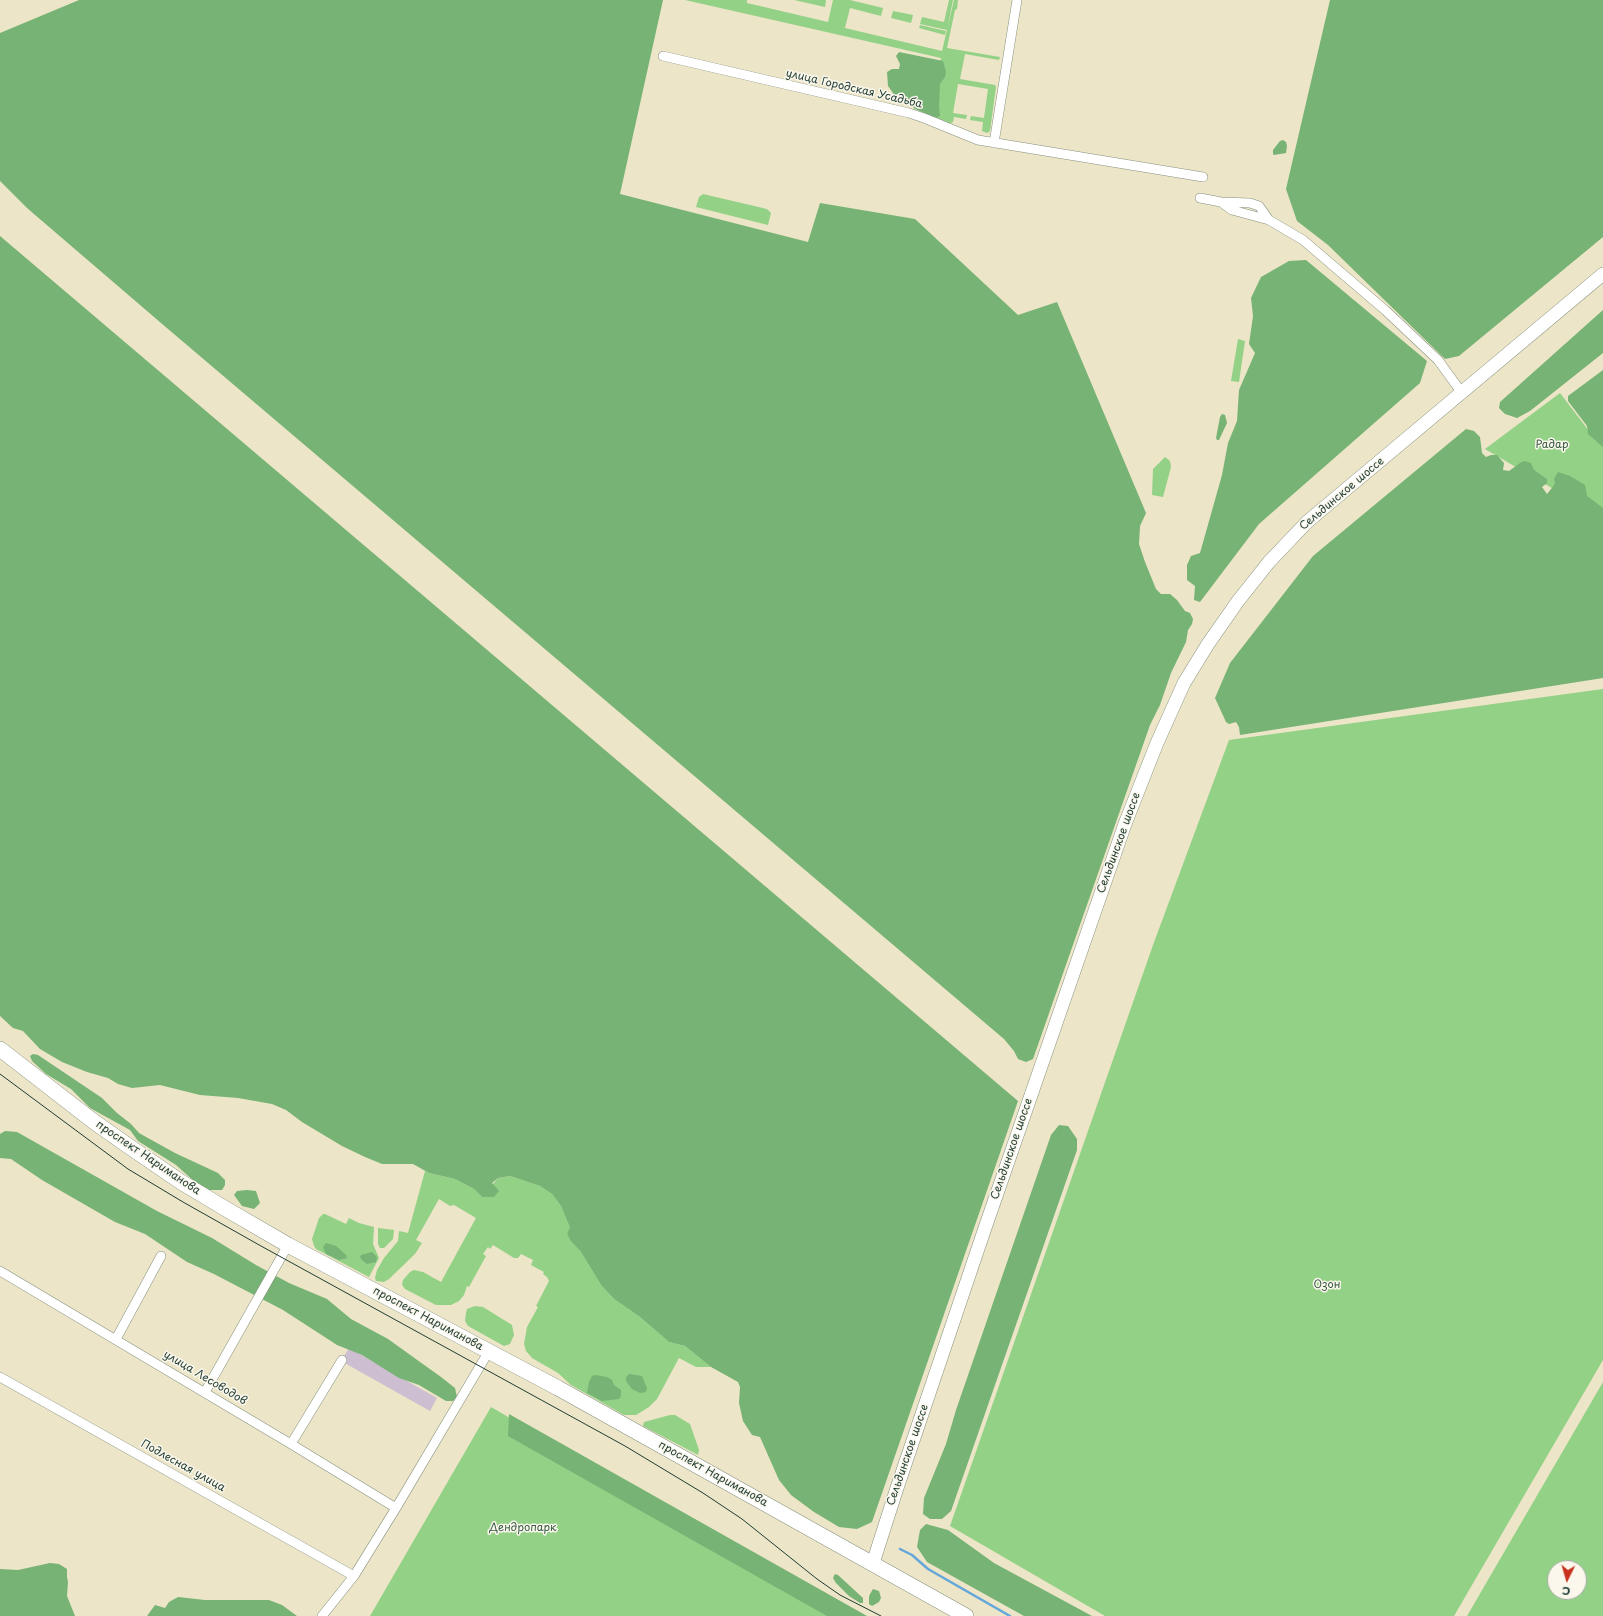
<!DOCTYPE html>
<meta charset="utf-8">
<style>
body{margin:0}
#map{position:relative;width:1603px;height:1616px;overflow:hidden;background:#ece5c7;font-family:"Playpen Sans",sans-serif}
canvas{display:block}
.north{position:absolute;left:1547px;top:1560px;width:40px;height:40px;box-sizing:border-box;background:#fbf7ec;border:1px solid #a3ada2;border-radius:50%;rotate:185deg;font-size:11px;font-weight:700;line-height:16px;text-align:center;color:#1f3d34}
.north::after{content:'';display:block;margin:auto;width:14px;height:18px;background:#c8321e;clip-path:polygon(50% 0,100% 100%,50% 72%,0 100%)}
</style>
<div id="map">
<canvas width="1603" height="1616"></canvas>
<div class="north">С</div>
</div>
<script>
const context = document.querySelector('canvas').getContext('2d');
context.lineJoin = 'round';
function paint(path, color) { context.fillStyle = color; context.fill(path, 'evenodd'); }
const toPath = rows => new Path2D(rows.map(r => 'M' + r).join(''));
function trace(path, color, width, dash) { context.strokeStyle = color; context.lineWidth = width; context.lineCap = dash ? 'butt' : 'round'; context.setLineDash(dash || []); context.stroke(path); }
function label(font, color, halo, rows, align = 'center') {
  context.font = font + ' "Playpen Sans",sans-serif'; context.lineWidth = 3; context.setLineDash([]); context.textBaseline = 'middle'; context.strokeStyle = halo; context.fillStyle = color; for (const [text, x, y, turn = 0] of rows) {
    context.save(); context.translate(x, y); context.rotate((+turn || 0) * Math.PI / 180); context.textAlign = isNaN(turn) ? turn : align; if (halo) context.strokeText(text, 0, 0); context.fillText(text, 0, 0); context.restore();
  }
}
paint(toPath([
 [349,1348,437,1398,430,1411,341,1361]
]), '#cebed1');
paint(toPath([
 [685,0,747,0,747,3,828,22,833,0,850,0,883,8,881,16,850,8,845,28,942,51,954,0,958,0,957,9,955,10,947,48,1000,57,999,60,965,54,960,79,995,85,996,87,990,131,987,133,982,131,983,122,970,120,971,116,984,118,988,89,958,84,953,113,967,115,966,119,954,117,953,122,949,124,930,114,941,58],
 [794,0,826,0,825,7],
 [949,0,953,0,947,30,920,24,922,17,944,22],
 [893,11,913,15,911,23,891,18],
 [920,25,946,31,945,35,919,28],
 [703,194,767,209,771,213,768,225,696,207,699,197],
 [1238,339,1245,341,1239,382,1231,381],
 [1560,393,1589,431,1603,438,1603,518,1485,449],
 [1165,457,1170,461,1171,467,1163,497,1152,495,1153,469],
 [1603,689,1603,1360,1454,1616,1105,1616,950,1526,1153,945,1229,740],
 [425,1171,429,1173,455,1179,474,1189,482,1197,498,1178,510,1176,540,1186,552,1194,561,1206,571,1227,567,1234,571,1240,581,1252,601,1285,614,1299,640,1317,669,1342,685,1346,711,1367,696,1367,679,1358,657,1399,649,1407,636,1415,624,1415,571,1385,558,1373,532,1358,526,1351,524,1344,527,1327,538,1307,536,1306,549,1281,547,1277,543,1274,544,1272,531,1265,533,1260,521,1254,518,1258,514,1258,493,1245,490,1249,488,1247,483,1254,486,1256,469,1287,467,1286,464,1295,459,1301,451,1305,436,1305,405,1289,402,1285,403,1280,410,1272,414,1270,423,1272,441,1282,476,1218,454,1205,450,1206,439,1199,416,1240,422,1243,415,1254,389,1279,384,1282,376,1281,375,1278,377,1270,384,1258,398,1241,399,1231,408,1233],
 [323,1214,325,1214,346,1224,349,1218,359,1223,374,1227,373,1244,379,1258,369,1277,316,1249,314,1246,312,1239,319,1218],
 [378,1228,394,1230,393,1239,384,1248,380,1248,378,1244],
 [475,1306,483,1307,512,1325,514,1335,510,1344,504,1346,468,1326,465,1321,466,1313,467,1309],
 [1603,1382,1603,1616,1467,1616],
 [1555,1568,1579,1568,1579,1592,1555,1592],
 [491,1407,852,1616,370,1616],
 [670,1415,675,1415,690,1424,699,1450,698,1455,643,1426,644,1422]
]), '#93d187');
paint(toPath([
 [79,0,663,0,620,194,808,242,820,203,915,219,1018,315,1057,302,1146,513,1140,526,1139,544,1145,562,1156,589,1161,594,1170,594,1177,600,1185,611,1190,613,1193,619,1192,624,1188,630,1186,642,1171,673,1160,705,1150,725,1033,1059,1026,1062,1018,1059,1014,1051,1004,1039,161,323,27,208,0,181,0,33],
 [1330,0,1603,0,1603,237,1459,356,1445,359,1328,245,1297,221,1286,189],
 [899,52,943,61,946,72,945,77,940,84,939,106,940,116,936,118,915,109,909,103,898,100,888,86,887,72,892,69,899,69,900,64,896,56],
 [1283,140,1286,142,1287,146,1286,153,1274,155,1273,154,1273,150,1280,141],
 [0,236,1018,1101,872,1522,857,1529,839,1527,814,1512,791,1495,779,1480,760,1437,752,1435,743,1421,739,1403,740,1387,738,1382,711,1367,685,1346,669,1342,640,1317,614,1299,601,1285,581,1252,571,1241,567,1234,570,1227,561,1206,552,1194,540,1186,510,1176,498,1178,492,1183,499,1191,494,1197,482,1197,474,1189,455,1179,429,1173,413,1164,382,1164,365,1157,342,1146,302,1122,286,1110,272,1104,238,1098,200,1095,160,1085,132,1088,118,1084,108,1078,87,1072,62,1062,40,1049,23,1031,13,1028,0,1016],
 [1306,260,1427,361,1420,383,1259,524,1200,602,1194,600,1195,586,1187,580,1187,565,1191,556,1200,553,1222,475,1228,443,1237,421,1239,390,1255,353,1249,344,1253,316,1251,298,1261,277,1289,261],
 [1603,310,1603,353,1530,411,1517,418,1505,414,1499,408,1500,402],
 [1603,370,1603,447,1588,434,1587,426,1568,401,1568,396],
 [1222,414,1225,415,1227,423,1219,440,1217,440,1216,438,1220,417],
 [1466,429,1474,431,1480,437,1482,453,1486,457,1491,455,1497,455,1504,463,1503,470,1509,471,1520,463,1524,461,1531,463,1534,470,1547,479,1547,483,1542,487,1547,494,1555,484,1554,479,1558,472,1570,476,1585,485,1587,496,1603,508,1603,678,1240,735,1239,727,1236,722,1229,724,1226,722,1215,698,1230,663,1313,556],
 [33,1054,38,1055,102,1098,117,1113,131,1124,139,1133,175,1153,218,1173,225,1180,225,1185,222,1190,209,1190,195,1182,176,1165,138,1141,130,1130,90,1108,71,1089,46,1074,32,1061,30,1056],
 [1059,1125,1068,1126,1077,1139,1077,1150,951,1511,942,1519,930,1519,923,1514,924,1498,946,1444,956,1410,1051,1135],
 [5,1131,17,1132,157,1211,212,1238,256,1265,289,1283,327,1299,351,1319,388,1339,441,1377,455,1388,457,1397,453,1401,446,1401,419,1385,399,1378,362,1355,337,1345,283,1310,214,1274,187,1262,145,1234,115,1222,42,1180,11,1159,0,1158,0,1134],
 [247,1190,256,1191,260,1203,254,1209,242,1206,234,1195,237,1191],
 [326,1243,336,1246,346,1255,347,1258,339,1260,326,1254,323,1247],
 [372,1252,377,1257,376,1262,367,1264,362,1260,360,1257,361,1255],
 [629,1374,642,1376,647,1388,646,1392,640,1393,632,1389,626,1381,626,1377],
 [595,1375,607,1377,612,1380,614,1385,621,1390,621,1396,619,1399,602,1401,587,1393,589,1382,592,1376],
 [509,1414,867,1616,827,1616,508,1436],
 [926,1524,948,1530,994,1563,1092,1616,1024,1616,927,1562,917,1547,920,1530],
 [50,1563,59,1564,67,1569,67,1577,68,1582,67,1596,75,1616,0,1616,0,1569,18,1570],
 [835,1574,838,1575,863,1598,863,1603,860,1603,849,1596,836,1583,833,1578],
 [873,1589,879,1591,881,1598,879,1602,872,1606,869,1604,869,1597,870,1594],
 [178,1597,205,1600,269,1600,282,1605,297,1616,147,1616,155,1605,165,1608,169,1602]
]), '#76b374');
trace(toPath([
 [900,1549,912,1555,928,1569,1010,1616]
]), '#64a7d9', 2.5);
const minor = toPath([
 [663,56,909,113,924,118,978,140,1203,177],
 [994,143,1017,0],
 [1200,198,1221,202,1250,203,1259,206,1269,220,1303,240,1385,310,1438,360,1462,393],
 [1221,202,1232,210,1269,220],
 [0,1271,291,1444,396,1508],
 [116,1339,161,1256],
 [0,1377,354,1576],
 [205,1392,288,1245],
 [291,1444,342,1360],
 [322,1616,354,1576,396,1508,489,1351]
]);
const secondary = toPath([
 [873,1563,897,1488,985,1228,1125,824,1157,743,1184,683,1208,644,1238,601,1269,562,1307,522,1603,274]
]);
const primary = toPath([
 [0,1049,93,1121,127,1145,181,1182,226,1209,288,1245,558,1388,966,1616]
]);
trace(minor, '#86917e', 10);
trace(secondary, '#86917e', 14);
trace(primary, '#86917e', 16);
trace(minor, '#fff', 9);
trace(secondary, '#fff', 13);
trace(primary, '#fff', 15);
trace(toPath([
 [0,1074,128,1169,183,1202,261,1246,625,1446,703,1493,742,1519,817,1579,840,1595,881,1616]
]), '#1f3d34', 1);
label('11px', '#1f3d34', '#fbf7ec', [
 ["улица Городская Усадьба",854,89,13],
 ["Сельдинское шоссе",1342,494,-40],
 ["Сельдинское шоссе",1119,843,-70],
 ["Сельдинское шоссе",1012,1149,-71],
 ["проспект Нариманова",148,1158,34],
 ["проспект Нариманова",428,1319,28],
 ["улица Лесоводов",205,1378,31],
 ["Сельдинское шоссе",908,1455,-71],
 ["Подлесная улица",183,1466,29],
 ["проспект Нариманова",713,1474,29]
]);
label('11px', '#365b45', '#fbf7ec', [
 ["Радар",1552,445],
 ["Озон",1327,1285],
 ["Дендропарк",523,1528]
]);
</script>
